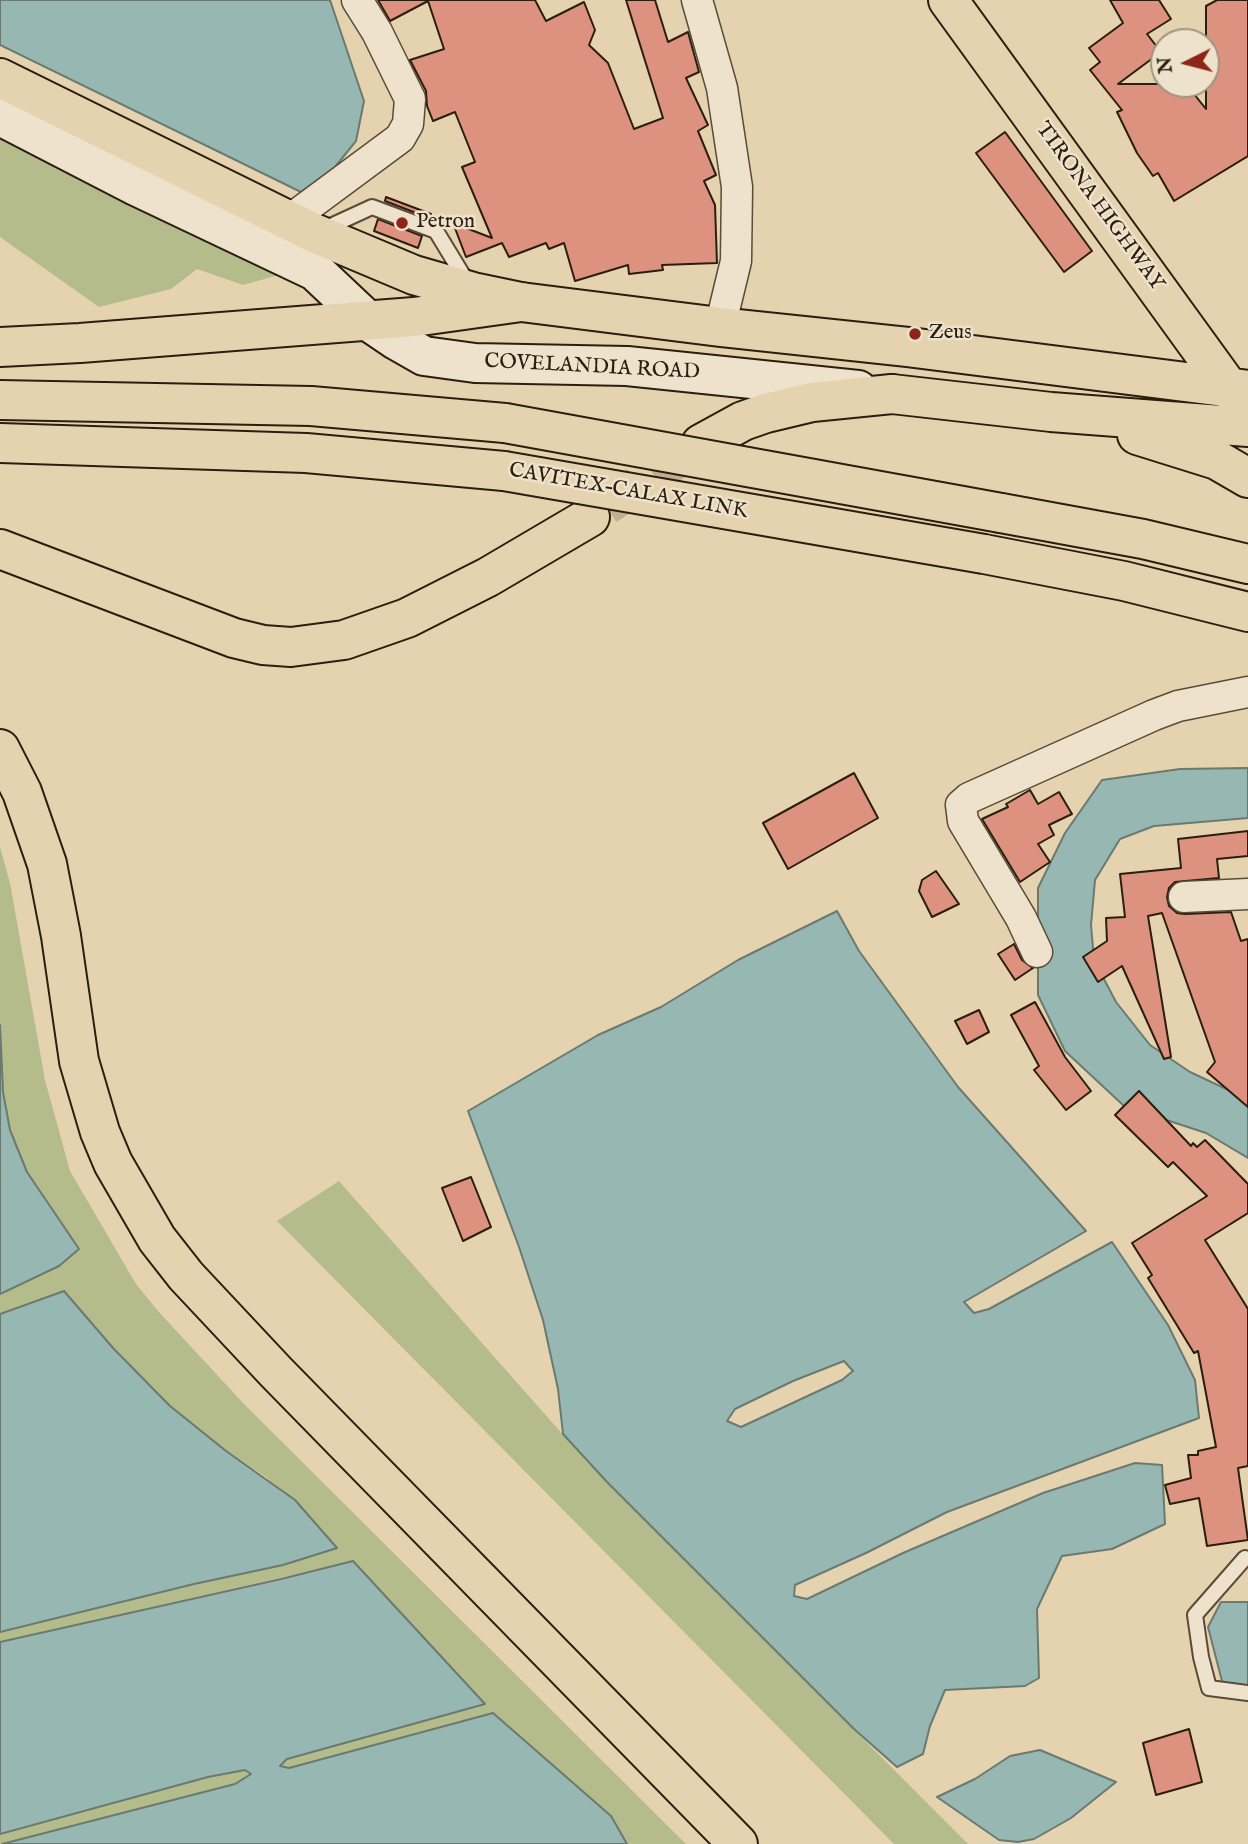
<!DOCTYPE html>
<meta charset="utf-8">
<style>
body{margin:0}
#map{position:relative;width:1248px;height:1844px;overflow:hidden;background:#e5d3b0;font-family:"IM FELL English",serif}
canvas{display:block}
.north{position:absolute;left:1150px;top:28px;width:70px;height:70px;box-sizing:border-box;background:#eee2cc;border:2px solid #a09480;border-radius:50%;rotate:264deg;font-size:19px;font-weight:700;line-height:28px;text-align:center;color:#2a1e0e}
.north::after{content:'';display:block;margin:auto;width:24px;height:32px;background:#8f2418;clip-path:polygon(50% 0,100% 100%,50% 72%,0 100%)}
</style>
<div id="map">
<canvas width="1248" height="1844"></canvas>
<div class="north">N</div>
</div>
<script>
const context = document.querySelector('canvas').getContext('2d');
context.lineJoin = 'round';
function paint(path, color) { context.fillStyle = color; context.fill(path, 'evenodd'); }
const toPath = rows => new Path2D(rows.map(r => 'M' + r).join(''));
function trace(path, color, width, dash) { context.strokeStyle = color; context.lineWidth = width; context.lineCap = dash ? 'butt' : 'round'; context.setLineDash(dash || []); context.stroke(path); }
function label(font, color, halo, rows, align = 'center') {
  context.font = font + ' "IM FELL English",serif'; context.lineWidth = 5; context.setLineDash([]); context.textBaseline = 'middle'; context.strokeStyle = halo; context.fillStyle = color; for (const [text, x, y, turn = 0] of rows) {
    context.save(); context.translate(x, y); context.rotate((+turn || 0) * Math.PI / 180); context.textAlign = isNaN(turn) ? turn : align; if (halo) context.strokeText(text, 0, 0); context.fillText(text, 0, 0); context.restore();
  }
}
paint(toPath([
 [0,133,293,271,243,285,197,269,171,289,99,307,0,237],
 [0,847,10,883,45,1080,70,1171,136,1284,158,1311,244,1404,686,1844,627,1844,611,1816,279,1766,287,1759,343,1743,353,1561,0,1642,0,1632,194,1584,283,1565,337,1548,266,1477,226,1451,170,1406,113,1348,64,1292,0,1314,0,1294,59,1266,49,1208,27,1172,10,1130,3,1092,0,1025],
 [339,1181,588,1463,968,1844,894,1844,277,1221],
 [245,1770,252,1774,235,1784,0,1844,0,1834,208,1777]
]), '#b5bc8b');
const water = toPath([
 [0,0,330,0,364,101,356,141,331,172,301,192,0,45,0,0],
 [1248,768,1248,818,1154,826,1120,839,1095,880,1091,925,1094,960,1116,1002,1150,1045,1190,1072,1248,1099,1248,1158,1206,1133,1124,1106,1065,1051,1038,995,1038,888,1065,833,1102,780,1180,769,1248,768],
 [837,911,859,951,958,1087,1086,1231,964,1302,974,1313,989,1309,1112,1242,1168,1325,1195,1380,1199,1418,947,1512,866,1553,795,1585,794,1596,807,1599,903,1553,1043,1493,1135,1463,1162,1465,1165,1524,1112,1549,1062,1556,1037,1609,1039,1678,1025,1686,945,1690,930,1726,923,1754,897,1767,854,1729,607,1482,563,1434,558,1389,543,1320,519,1247,468,1111,598,1035,661,1007,738,960,837,911],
 [844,1361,853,1371,842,1380,741,1427,727,1421,735,1409,793,1381,844,1361],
 [0,1025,3,1092,10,1130,27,1172,79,1249,59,1266,0,1294,0,1025],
 [64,1291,113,1348,170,1406,226,1451,295,1500,337,1548,283,1565,194,1584,0,1632,0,1314,64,1291],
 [353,1561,485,1704,287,1759,280,1766,289,1768,493,1713,611,1816,627,1844,2,1844,235,1784,251,1774,245,1770,208,1777,0,1834,0,1642,281,1579,353,1561],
 [1221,1602,1248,1602,1248,1691,1223,1685,1208,1627,1221,1602],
 [1040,1750,1116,1782,1071,1818,1034,1839,1018,1842,999,1840,937,1797,975,1779,1010,1756,1040,1750]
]);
paint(water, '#97b7b2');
trace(water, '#6b7a70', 2);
const building = toPath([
 [378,0,535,0,546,21,584,2,595,30,589,45,608,63,634,129,663,118,626,0,655,0,668,42,688,32,699,72,686,78,708,125,698,131,716,175,704,181,715,205,717,263,662,265,663,270,629,274,628,265,575,281,564,243,549,249,546,243,509,257,502,243,466,257,453,223,492,238,462,167,475,162,455,112,433,121,427,106,426,91,410,60,444,49,428,1,390,21,378,0],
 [1110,0,1159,0,1171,19,1147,34,1161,52,1118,84,1186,84,1206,109,1206,6,1217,0,1248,0,1248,156,1174,201,1158,173,1153,176,1137,153,1117,112,1122,110,1090,70,1100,62,1089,48,1123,23,1110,0],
 [1005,132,1092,251,1064,272,976,153,1005,132],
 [386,197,431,214,429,218,385,201,386,197],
 [378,219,422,236,418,248,374,231,378,219],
 [854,773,878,818,788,869,763,823,854,773],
 [1030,790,1038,804,1059,792,1072,814,1049,825,1054,835,1038,844,1050,862,1020,882,982,819,1008,807,1006,804,1030,790],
 [1248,831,1248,856,1217,859,1219,878,1175,882,1169,888,1167,897,1169,906,1177,913,1185,914,1231,912,1241,941,1248,939,1248,1107,1207,1072,1215,1062,1162,913,1148,916,1171,1057,1164,1059,1122,966,1098,982,1083,957,1107,941,1106,918,1125,917,1120,874,1181,868,1178,839,1248,831],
 [936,871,959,904,932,917,919,891,922,880,936,871],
 [1014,944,1022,960,1033,968,1015,980,998,954,1014,944],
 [1035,1002,1065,1057,1091,1091,1066,1110,1034,1070,1039,1066,1011,1015,1035,1002],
 [979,1010,989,1032,967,1044,955,1021,979,1010],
 [1139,1091,1191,1146,1193,1143,1197,1147,1205,1140,1248,1184,1248,1213,1205,1240,1248,1309,1248,1466,1238,1468,1248,1540,1207,1546,1199,1498,1170,1504,1165,1485,1191,1478,1188,1455,1198,1455,1198,1451,1216,1447,1198,1351,1194,1353,1148,1278,1152,1275,1132,1243,1207,1196,1173,1162,1168,1167,1115,1115,1139,1091],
 [471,1177,491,1227,463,1241,442,1188,471,1177],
 [1189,1729,1202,1782,1156,1795,1143,1743,1189,1729]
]);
paint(building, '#dd917f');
trace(building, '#2a1e0e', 2);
trace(toPath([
 [606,506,701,444]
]), '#c0af90', 38, [38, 19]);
const service = toPath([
 [322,230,372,207,436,231,467,282],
 [1245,1558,1195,1615,1201,1657,1209,1688,1248,1693]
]);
const minor = toPath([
 [697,0,722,88,737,187,736,261,720,327],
 [288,221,400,138,408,124,410,99,377,32,357,0],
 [1184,897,1248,894],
 [1037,952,1021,918,963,821,961,805,969,798,1154,715,1178,706,1248,692]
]);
const secondary = toPath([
 [0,116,136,186,315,271,368,321,396,340,424,356,475,363,627,366,858,390]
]);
const primary = toPath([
 [948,0,1237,399],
 [0,78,314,233,414,275,473,292,521,302,720,327,908,347,1248,390],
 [892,394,1051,412,1248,427],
 [1137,435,1217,460,1248,478]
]);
const motorway = toPath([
 [0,347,80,343,414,317,521,302],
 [0,400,311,406,505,423],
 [0,443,306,453,504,471],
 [701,444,743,421,766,413,812,402,892,394],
 [1001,513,1143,539,1248,564],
 [0,549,234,638,263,645,291,647,344,640,407,618,488,577,590,517],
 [984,554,1124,581,1248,612],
 [0,749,22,792,47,864,61,936,79,1061,100,1132,113,1163,157,1239,186,1276,276,1372,738,1844]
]);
trace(service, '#594b36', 18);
trace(minor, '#594b36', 33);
trace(secondary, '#2a1e0e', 42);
trace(primary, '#2a1e0e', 42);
trace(motorway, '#2a1e0e', 42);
trace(service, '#eee2cc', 14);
trace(minor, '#eee2cc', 30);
trace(secondary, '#eee2cc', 38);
trace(primary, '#e5d3b0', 38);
trace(motorway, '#e5d3b0', 38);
const motorwayBridge = toPath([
 [505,423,1001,513],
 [504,471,984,554]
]);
trace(motorwayBridge, '#2a1e0e', 42, []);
trace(motorwayBridge, '#e5d3b0', 38);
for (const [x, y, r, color] of [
 [402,223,7,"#8f2418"],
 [915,334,7,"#8f2418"]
]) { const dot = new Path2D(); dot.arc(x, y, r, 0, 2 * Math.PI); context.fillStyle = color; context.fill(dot); trace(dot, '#eee2cc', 2.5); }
label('21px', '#2a1e0e', '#eee2cc', [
 ["TIRONA HIGHWAY",1099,207,54],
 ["COVELANDIA ROAD",592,368,3],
 ["CAVITEX–CALAX LINK",628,492,10]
]);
label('21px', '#2a1e0e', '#eee2cc', [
 ["Petron",416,223],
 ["Zeus",929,334]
], 'left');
</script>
